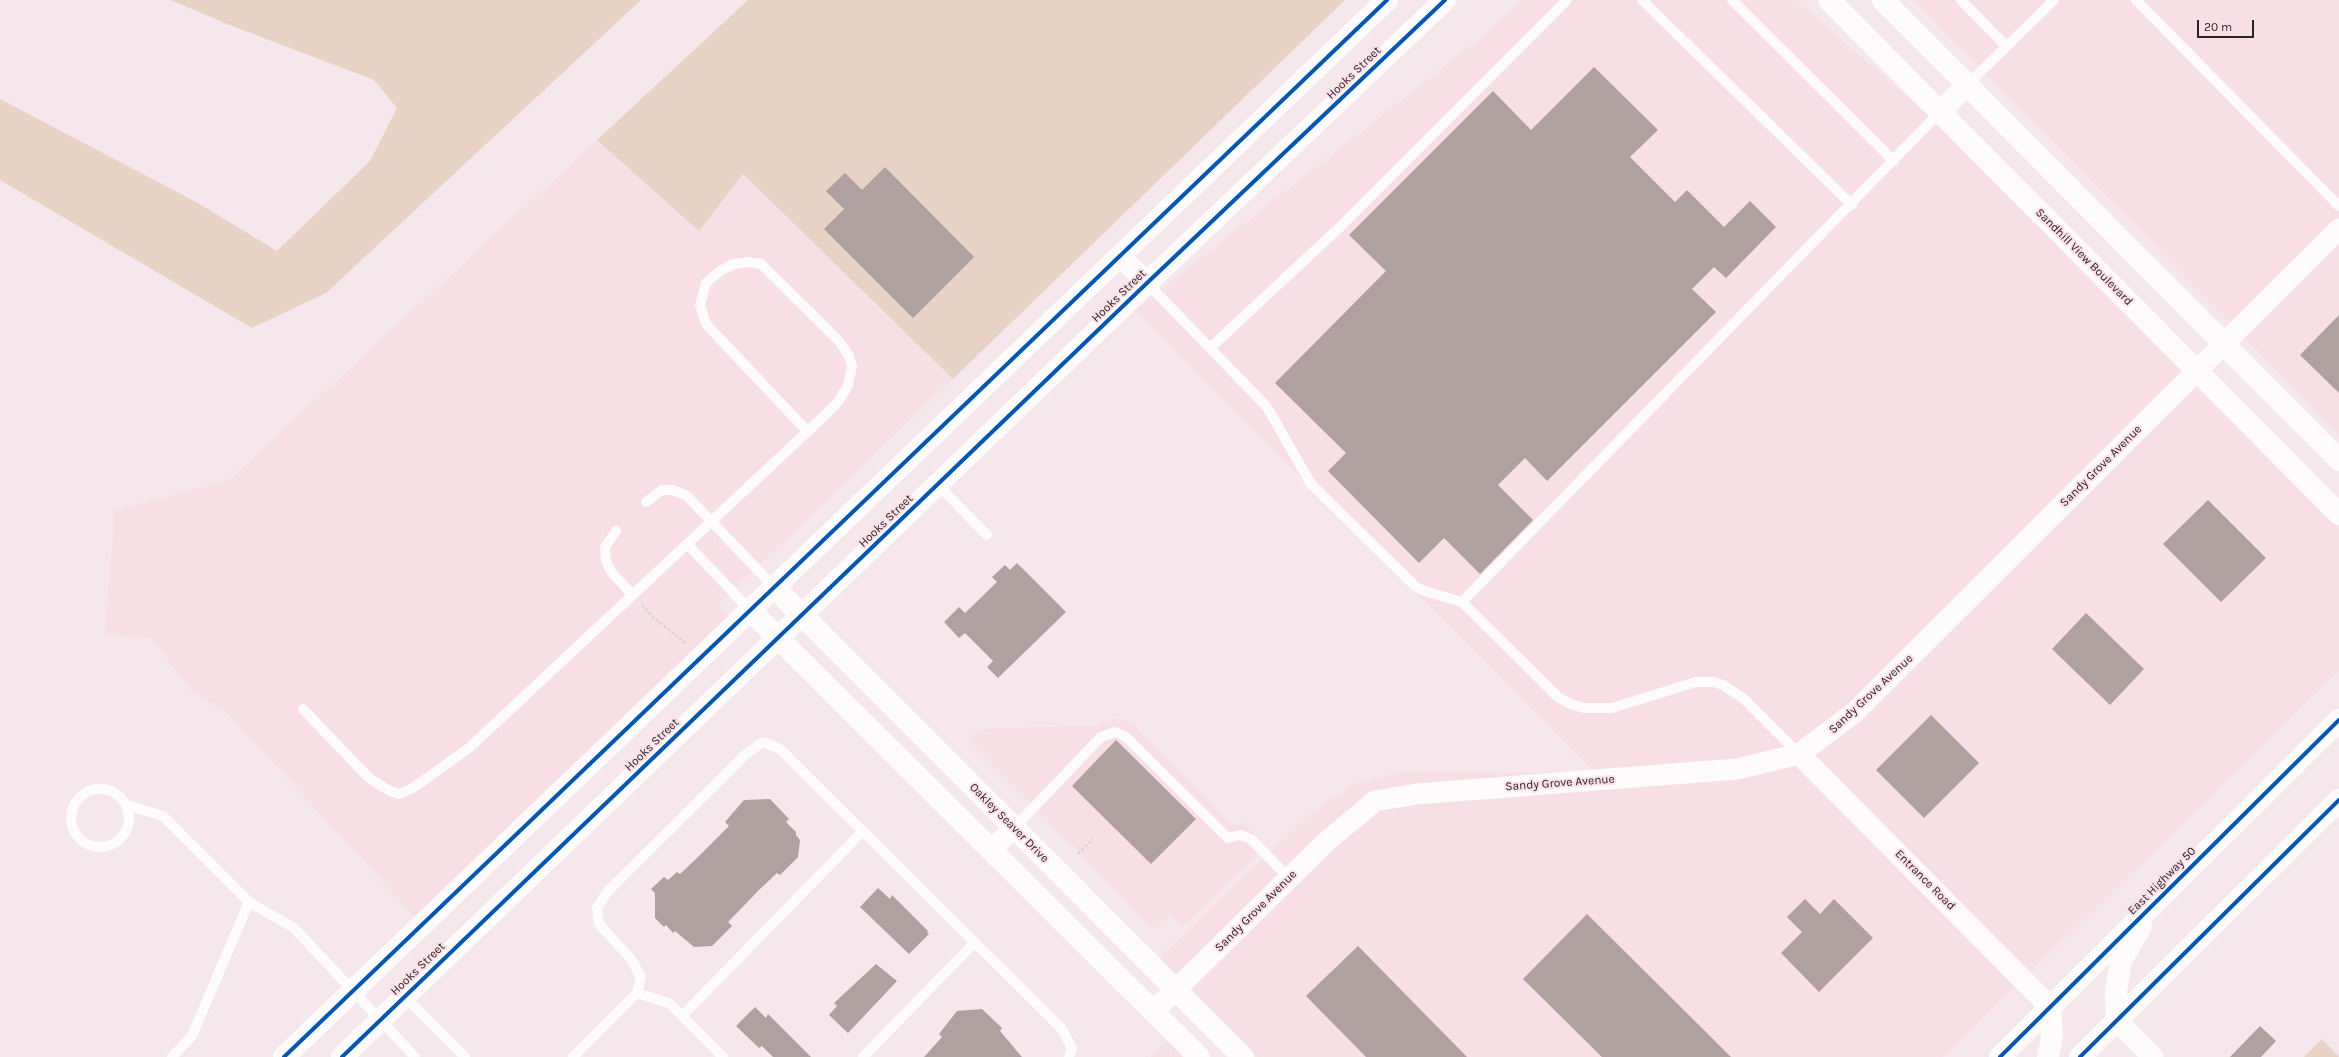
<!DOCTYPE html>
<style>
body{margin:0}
#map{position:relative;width:2339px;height:1057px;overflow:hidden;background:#f5e7eb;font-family:Karla,sans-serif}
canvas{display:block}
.scale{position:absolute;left:2197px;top:20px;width:57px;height:18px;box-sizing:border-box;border:2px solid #2d2326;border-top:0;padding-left:5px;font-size:12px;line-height:14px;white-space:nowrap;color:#2d2326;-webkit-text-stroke:3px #fbe1e8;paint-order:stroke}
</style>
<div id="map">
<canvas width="2339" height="1057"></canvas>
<div class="scale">20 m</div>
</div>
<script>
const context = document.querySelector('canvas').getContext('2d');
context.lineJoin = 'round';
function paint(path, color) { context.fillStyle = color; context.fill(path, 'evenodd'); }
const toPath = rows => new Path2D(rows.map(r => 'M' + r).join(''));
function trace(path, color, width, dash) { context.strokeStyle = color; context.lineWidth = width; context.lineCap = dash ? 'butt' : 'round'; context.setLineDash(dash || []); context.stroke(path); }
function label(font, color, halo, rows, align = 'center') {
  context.font = font + ' Karla,sans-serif'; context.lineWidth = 4; context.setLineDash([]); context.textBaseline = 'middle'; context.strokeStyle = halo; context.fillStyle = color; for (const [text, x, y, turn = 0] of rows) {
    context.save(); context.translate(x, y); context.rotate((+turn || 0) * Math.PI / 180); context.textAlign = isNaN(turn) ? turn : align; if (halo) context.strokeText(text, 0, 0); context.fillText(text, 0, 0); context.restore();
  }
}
paint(toPath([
 [1523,0,1795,0,1933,119,2339,528,2339,671,1943,1057,1257,1057,1158,959,1314,811,1352,785,1403,772,1595,773,1135,310,1492,29],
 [1914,0,2339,0,2339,434],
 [597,140,699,230,743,174,953,379,717,605,729,617,415,917,226,711,193,693,152,639,105,634,115,510,228,481],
 [1116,719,1132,723,1232,825,1243,823,1265,846,1182,927,1170,915,1154,929,968,739,979,729,1095,726],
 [1167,1041,1183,1057,1151,1057]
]), '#f8dee5');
paint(toPath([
 [171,0,641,0,326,293,252,328,0,180,0,99,198,203,277,251,370,161,397,108,374,80,227,24],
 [748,0,1345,0,953,379,743,174,699,231,597,140],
 [2322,1039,2339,1057,2304,1057]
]), '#e7d2c4');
paint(toPath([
 [1594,67,1658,130,1630,157,1675,202,1687,190,1724,227,1750,201,1776,227,1726,278,1714,267,1692,289,1716,312,1547,481,1525,458,1498,485,1533,520,1480,574,1444,538,1419,563,1328,471,1346,453,1275,383,1386,271,1349,235,1493,91,1531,130],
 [885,167,974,257,913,318,824,229,844,209,826,191,845,173,862,190],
 [2339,315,2339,393,2300,355],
 [2208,500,2266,558,2221,602,2163,544],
 [1017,563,1066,612,998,678,987,667,993,661,965,633,959,638,944,622,959,607,965,613,997,582,992,577,1005,565,1010,570],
 [2086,613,2144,669,2110,705,2052,649],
 [1931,715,1979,763,1924,818,1876,770],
 [1116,740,1196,819,1151,864,1072,786],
 [770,799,789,819,786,822,796,832,796,835,800,840,798,857,780,875,777,873,760,889,728,922,732,926,712,946,694,947,675,931,673,933,666,925,664,927,655,918,655,893,651,889,664,877,668,880,677,872,680,874,697,858,729,826,725,822,744,800],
 [878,888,890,899,892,895,928,931,927,932,929,934,909,954,860,907],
 [1805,899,1820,914,1834,899,1873,938,1819,992,1781,953,1802,932,1787,917],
 [1587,914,1731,1057,1602,1057,1523,979],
 [1358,946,1467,1057,1366,1057,1306,996],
 [876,964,897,981,848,1033,829,1015,837,1006,834,1003],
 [755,1007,766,1018,768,1014,811,1057,773,1057,762,1046,759,1048,736,1026],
 [982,1009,1002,1028,1000,1031,1022,1057,924,1057,942,1037,939,1034,957,1011],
 [2260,1026,2276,1041,2261,1057,2230,1057]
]), '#b1a0a0');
trace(toPath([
 [642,605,654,618,687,644],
 [1078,854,1093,839]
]), '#d9d4d6', 2.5, [3, 2]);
trace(toPath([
 [1642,0,1852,205],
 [1732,0,1894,161],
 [1961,0,2006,46],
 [2136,0,2339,206],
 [1967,85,2054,0],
 [1147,283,1267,407,1311,484,1415,586,1424,591,1462,602,1558,697,1570,704,1584,708,1612,708,1696,682,1713,682,1723,685,1744,699,1799,754],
 [1210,348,1340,227,1567,0],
 [938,485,987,535],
 [646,502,662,490,673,490,687,496,775,588],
 [616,531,605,547,606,561,612,573,632,594],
 [687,544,751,611],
 [1462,602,1940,112],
 [303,709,369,778,388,790,399,794,413,788,469,748,822,418,838,402,848,385,852,366,849,356,839,341,761,264,748,262,733,264,720,271,706,283,700,305,706,324,807,431],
 '71 818a29 29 0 1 1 58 0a29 29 0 1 1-58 0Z',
 [127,805,163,816,249,902,294,928,415,1057],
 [1014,828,1101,737,1115,732,1126,737,1228,838,1240,835,1251,839,1289,878],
 [637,993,641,977,631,959,599,924,597,908,608,891,746,754,763,742,780,749,1061,1028,1072,1048,1069,1057],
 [405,997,465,1057],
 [682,1016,863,831],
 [172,1057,192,1036,249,902],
 [573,1057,637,993,669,1003,723,1057],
 [863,1057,975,942]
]), '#fefbfc', 10);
trace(toPath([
 [1940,112,1967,85],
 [1120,256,1147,283],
 [1799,754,2050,1007],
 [991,850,1014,828],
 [1153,1012,1327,841,1375,801,1417,794,1737,769,1799,754,1855,712,2339,229],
 [2117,1021,2153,1057]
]), '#fefbfc', 21);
trace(toPath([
 [1829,0,2339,514],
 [1883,0,2339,460],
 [775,588,1243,1057],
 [751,611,1199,1057],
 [284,1057,1387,0],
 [342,1057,1147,283,1445,0]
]), '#fefbfc', 22);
trace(toPath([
 [2117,1021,2116,991,2121,961,2141,927],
 [2000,1057,2339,720],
 [2048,1057,2052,1037,2050,1007],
 [2080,1057,2339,800]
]), '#fefbfc', 22);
trace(toPath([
 [284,1057,1387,0],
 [342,1057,1147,283,1445,0],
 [2000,1057,2339,720],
 [2080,1057,2339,800]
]), '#0057b8', 4);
label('12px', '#2d2326', '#fbe1e8', [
 ["Hooks Street",1354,73,-44],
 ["Sandhill View Boulevard",2084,257,45],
 ["Hooks Street",1119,296,-44],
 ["Sandy Grove Avenue",2101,466,-45],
 ["Hooks Street",886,521,-44],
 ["Sandy Grove Avenue",1871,694,-43],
 ["Hooks Street",652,745,-44],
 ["Sandy Grove Avenue",1560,783,-4],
 ["Oakley Seaver Drive",1009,823,45],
 ["Entrance Road",1925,880,45],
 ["East Highway 50",2162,881,-45],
 ["Sandy Grove Avenue",1256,911,-45],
 ["Hooks Street",418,969,-44]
]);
</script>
